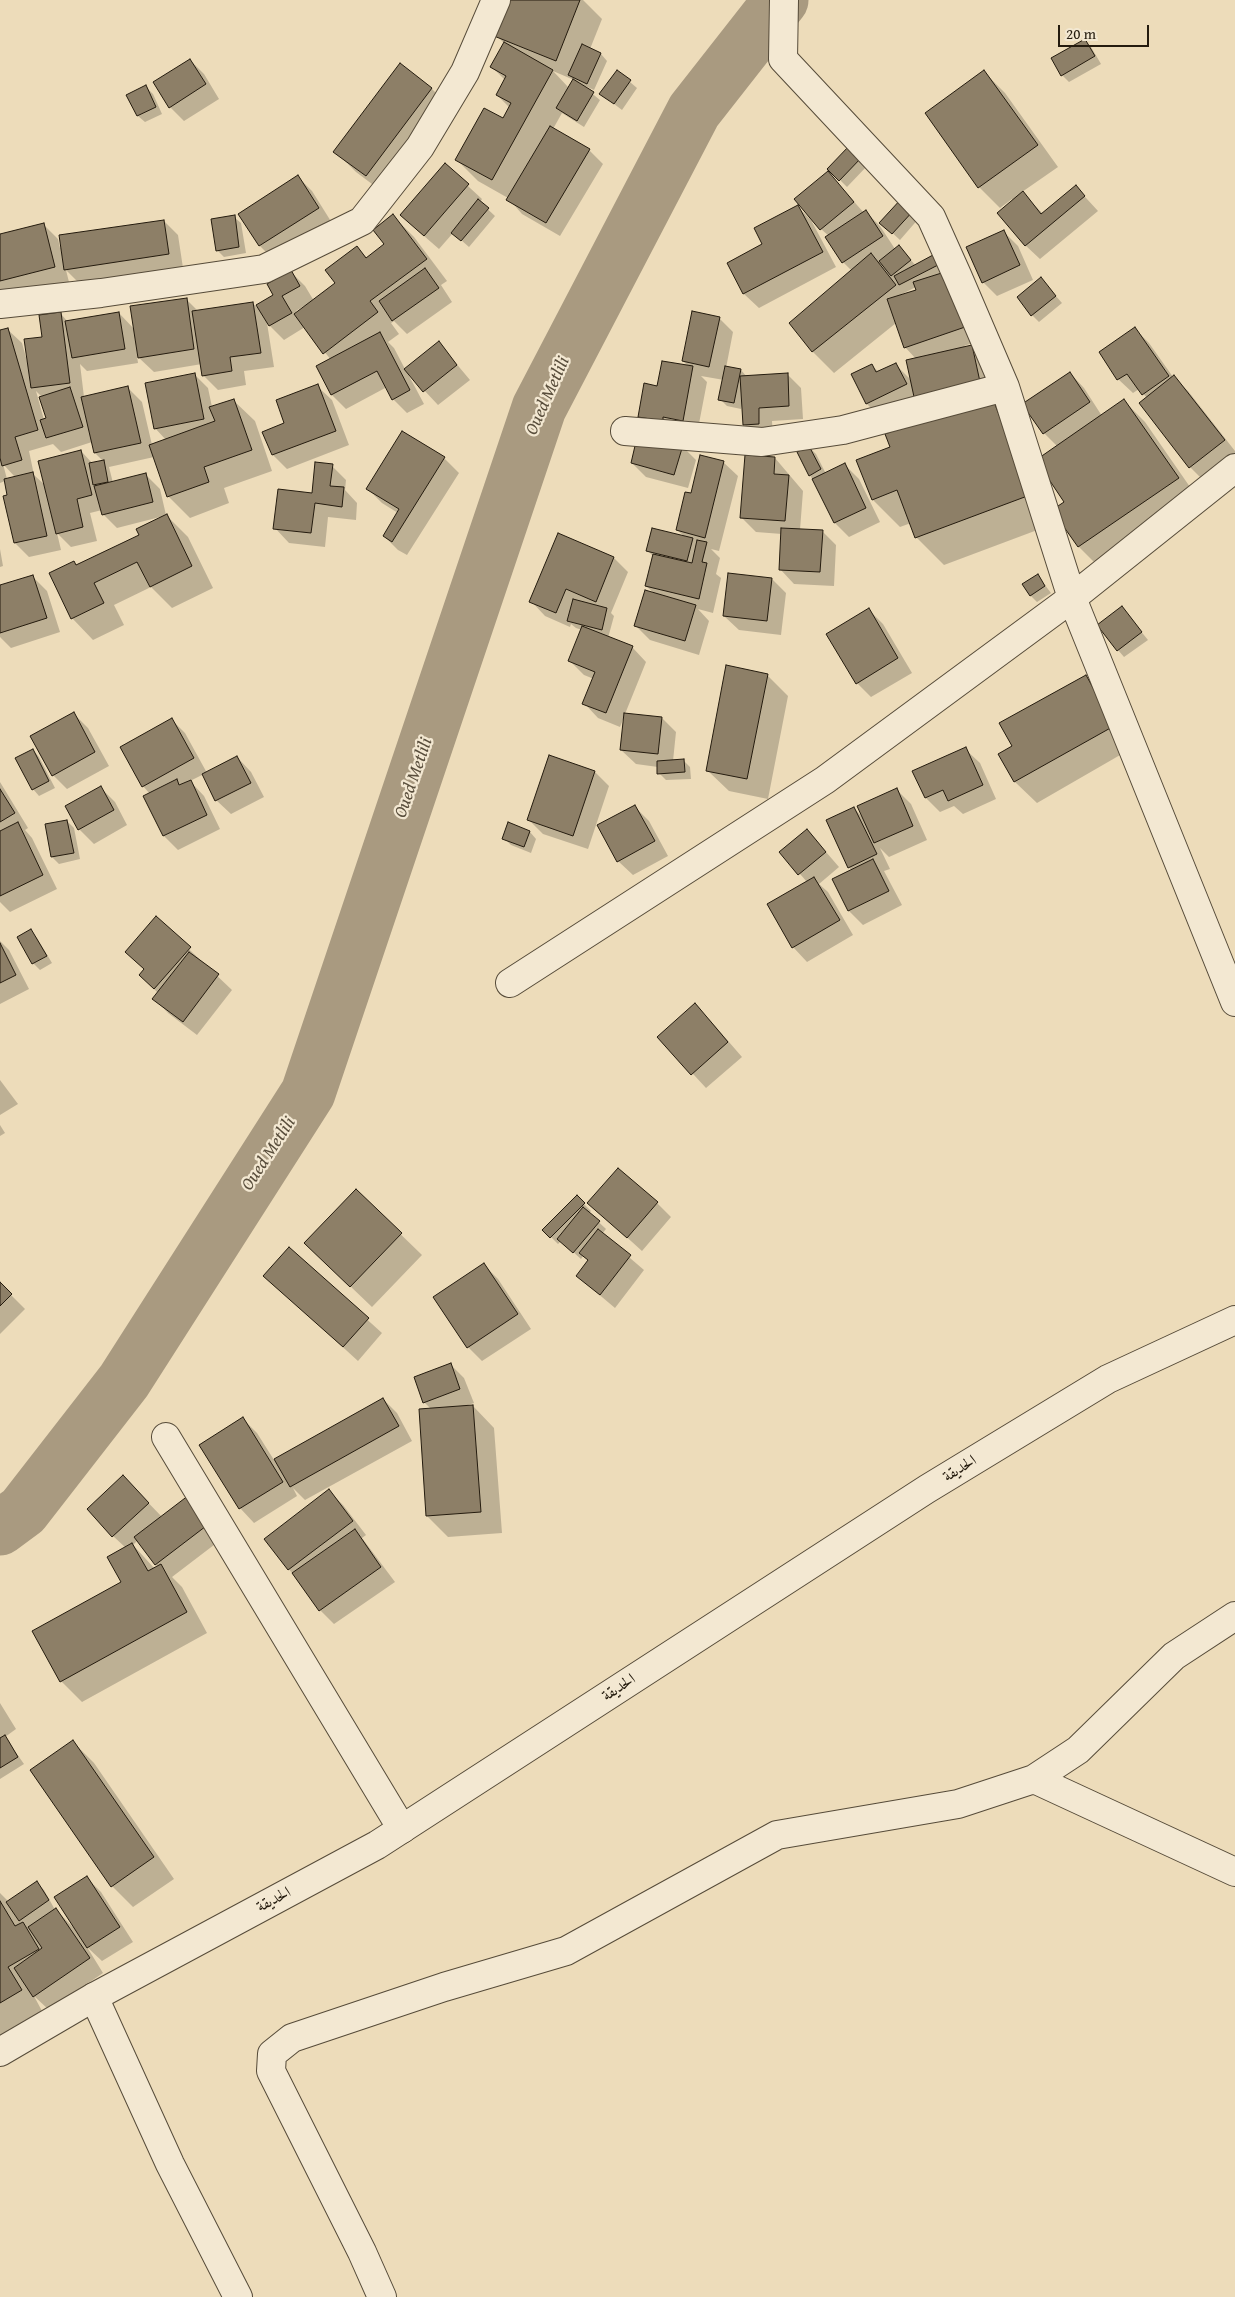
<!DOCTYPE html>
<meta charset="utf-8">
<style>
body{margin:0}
#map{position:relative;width:1235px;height:2297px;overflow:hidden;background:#eddcba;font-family:"Gentium Book Plus",serif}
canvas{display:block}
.scale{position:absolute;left:1058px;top:25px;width:91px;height:22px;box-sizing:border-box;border:2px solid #241b0e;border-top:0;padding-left:6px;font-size:15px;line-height:18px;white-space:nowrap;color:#241b0e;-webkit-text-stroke:4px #f3e8d2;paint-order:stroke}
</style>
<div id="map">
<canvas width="1235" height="2297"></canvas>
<div class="scale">20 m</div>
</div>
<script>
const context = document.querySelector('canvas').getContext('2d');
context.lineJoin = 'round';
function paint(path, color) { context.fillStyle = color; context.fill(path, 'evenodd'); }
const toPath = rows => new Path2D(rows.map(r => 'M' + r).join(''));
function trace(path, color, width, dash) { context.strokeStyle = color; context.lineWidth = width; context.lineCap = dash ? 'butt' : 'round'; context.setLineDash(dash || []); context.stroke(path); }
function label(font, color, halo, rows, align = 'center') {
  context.font = font + ' "Gentium Book Plus",Amiri,serif'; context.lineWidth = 4.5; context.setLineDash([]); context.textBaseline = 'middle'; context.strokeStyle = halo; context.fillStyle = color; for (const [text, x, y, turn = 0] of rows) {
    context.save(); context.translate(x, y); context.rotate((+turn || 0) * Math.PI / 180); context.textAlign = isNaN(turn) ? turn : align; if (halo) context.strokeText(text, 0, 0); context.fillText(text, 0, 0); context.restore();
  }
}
paint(toPath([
 [510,0,583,0,602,19,590,49,601,54,607,61,594,90,585,86,584,87,600,100,584,127,562,113,553,129,589,150,603,164,560,236,522,214,508,198,478,181,457,160,504,120,510,108,497,95,505,80,492,67,505,44,496,35],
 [553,71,574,80,569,88],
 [1084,40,1091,47,1101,64,1069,82,1062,75,1053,59],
 [190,60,204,74,219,99,184,121,170,107],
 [400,65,432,89,453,110,388,196,356,172,335,151],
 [617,71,637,88,622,110,601,94],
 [984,72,1005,93,1058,167,1022,192,1043,214,1076,187,1098,211,1040,259,1025,245,1012,199,1000,208,979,187],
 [146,87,153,94,162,114,145,122,138,116,128,95],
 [850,147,868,165,847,187,829,169],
 [445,165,482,199,480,202,495,216,469,247,453,233,439,249,416,229],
 [828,172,864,213,866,212,880,226,895,249,899,246,916,266,933,257,981,340,964,346,964,348,972,346,986,361,1056,523,944,565,917,538,911,523,900,527,873,500,891,448,930,418,881,418,867,404,853,375,872,366,879,372,895,364,912,381,916,359,905,347,896,323,834,373,813,352,790,323,852,271,843,262,829,236,821,229],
 [916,287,917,290,903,295,902,294],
 [298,177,312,191,332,223,274,260,260,246],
 [902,200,920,217,900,240,888,229],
 [797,206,811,220,836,267,759,308,744,294,728,263,764,244],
 [393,216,414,237,447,281,441,285,452,302,407,334,394,321,391,323,399,334,388,342,394,348,405,369,439,343,470,380,438,405,407,372,424,404,407,413,393,399,387,387,346,409,332,395,318,367,331,360,305,327,284,340,267,323,274,367,244,371,246,385,218,390,203,375,202,364,154,372,137,356,138,363,87,371,80,364,84,397,128,388,142,402,152,445,166,440,155,428,194,374,208,388,212,407,233,400,255,421,272,471,224,488,229,503,190,518,168,496,154,457,109,467,113,483,145,474,160,489,166,515,188,537,213,588,172,608,151,587,114,605,124,625,93,640,72,618,74,563,78,566,140,535,160,517,117,528,103,514,102,510,90,513,97,541,71,547,57,533,61,550,29,557,15,543,5,481,0,483,0,331,7,329,22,343,27,361,61,314,68,322,119,313,135,330,186,299,198,311,252,303,260,310,275,295,291,272,305,286,314,301,337,284,357,247,367,258,386,244],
 [304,306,305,307,297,313,296,311],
 [36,391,41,396,48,418,44,420],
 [92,442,95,453,104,462,93,464,81,451,46,486,34,475,29,451,53,444,61,452],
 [3,464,15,477,7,479],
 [234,217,241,223,246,253,224,257,217,250],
 [164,221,178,235,183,268,79,283,66,270,69,282,0,299,0,235,44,225,58,239,60,248],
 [1004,232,1018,246,1033,280,997,296,983,282],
 [1047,286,1062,303,1039,322,1032,315],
 [719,318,733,332,726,368,741,370,747,377,787,374,801,388,803,419,772,421,773,437,758,438,744,424,742,402,741,409,727,406,720,399,724,380,701,376,707,382,697,434,653,430,639,416,658,387,689,367,683,361],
 [1135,329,1149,343,1173,377,1188,391,1235,451,1235,457,1204,481,1190,467,1140,403,1147,398,1139,389,1133,393,1118,379],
 [1070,373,1084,388,1102,416,1124,401,1145,422,1199,500,1100,568,1079,547,1054,510,1066,502,1058,447,1044,433],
 [317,386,332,400,349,445,287,469,273,455,286,423],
 [403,433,444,458,459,473,407,555,398,550,384,536,398,513,382,503,368,489],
 [682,446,696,460,688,488,646,477,632,463],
 [809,447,816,454,826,474,845,465,859,479,880,522,849,537,835,523,810,475],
 [775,458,803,491,800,530,822,531,836,545,834,586,794,584,780,569,782,534,756,532,741,517],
 [723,462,738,476,719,551,711,549,720,558,716,574,721,578,713,613,698,609,709,621,699,655,650,640,636,626,655,594,646,586,653,556,648,551,685,537,677,530,692,495],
 [332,466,346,480,345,490,357,503,356,520,328,517,325,547,289,543,275,528,313,495],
 [559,535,614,558,628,572,611,613,614,616,608,638,632,647,646,662,625,714,662,718,676,732,673,761,683,760,690,767,691,779,666,780,659,773,658,767,636,764,621,750,624,717,620,727,598,718,584,703,594,679,584,675,570,661,582,630,576,628,571,624,570,627,545,616,531,601],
 [0,549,3,566,0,567],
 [729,574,772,579,786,593,781,635,739,630,724,616],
 [32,576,47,591,60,632,11,648,0,637,0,587],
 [1038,576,1051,593,1037,602,1030,595],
 [1122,608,1148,640,1124,657,1118,650],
 [869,610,883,624,912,673,871,697,857,683],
 [767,675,788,696,768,799,729,791,707,770],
 [1085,676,1106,697,1134,747,1037,803,1015,782,1000,755,1013,747],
 [74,714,88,728,109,766,67,789,53,775],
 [171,719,185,733,207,773,237,757,251,772,264,797,231,814,216,800,204,774,190,781,204,796,220,829,178,850,164,836,145,796,150,794,143,786],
 [965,749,980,763,996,799,963,814,954,806,940,812,926,798,914,772],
 [33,750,39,757,55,788,39,796,33,789],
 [550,757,595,772,609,786,588,849,543,834,528,819],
 [0,782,28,828,25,830,32,838,57,889,10,912,0,902],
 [100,787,115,802,127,825,94,844,79,829,66,807],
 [897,790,911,804,927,840,889,857,880,848,890,869,884,871,902,905,863,925,849,911,852,871,849,867,854,808,864,819],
 [635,807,649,821,668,856,633,875,618,861],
 [67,821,74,828,80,859,59,864,52,857],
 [807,830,839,867,819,884,828,892,853,935,807,962,793,947,807,882,781,852],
 [530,832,536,839,531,853,511,845,504,838],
 [156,918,232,990,197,1035,168,1013,154,998,158,993,140,975,145,970,126,952],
 [30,931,37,938,52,963,40,970,33,963,19,938],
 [0,941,9,950,29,989,0,1004],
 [709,1019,742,1057,706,1088,659,1037],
 [0,1080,18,1104,0,1115],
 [0,1125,5,1133,0,1136],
 [356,1191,422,1255,372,1307,327,1264],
 [577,1197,591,1211,589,1213,606,1229,602,1234,644,1270,615,1308,577,1276,589,1261,583,1256,581,1259,561,1241,558,1244,544,1230],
 [589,1203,657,1203,671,1217,642,1251],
 [289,1249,382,1333,358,1361,265,1276],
 [484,1265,498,1279,531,1329,482,1361,468,1347],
 [0,1284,25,1309,0,1334],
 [450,1364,464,1378,474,1403,465,1406,473,1406,494,1428,502,1533,448,1537,427,1516,432,1410,424,1402],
 [383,1399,397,1413,412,1441,305,1500,293,1488,297,1496,254,1523,240,1508,200,1445,243,1419,257,1433,274,1460],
 [137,1491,162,1517,193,1494,227,1535,172,1577,182,1587,207,1633,82,1702,61,1681,123,1583,126,1548,113,1536],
 [138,1540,156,1565,158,1567,155,1569,133,1545],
 [329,1491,343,1505,366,1535,362,1538,395,1582,334,1624,320,1610,266,1539],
 [0,1703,16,1729,5,1737,24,1764,0,1779],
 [73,1742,94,1763,174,1879,133,1907,112,1886],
 [87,1878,101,1892,133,1942,102,1961,87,1947,103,1973,49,2010,34,1996,42,2011,0,2036,0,1893,9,1902,37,1883,44,1890,54,1908,73,1927]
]), '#0003');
trace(toPath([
 [0,1528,23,1511,124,1381,308,1093,539,408,694,111,781,0]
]), '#a99a80', 55);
const building = toPath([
 [509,0,580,0,556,61,494,36,509,0],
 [1085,39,1095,56,1061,76,1051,58,1085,39],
 [504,42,553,70,492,180,455,160,484,108,503,118,511,103,496,95,506,76,490,67,504,42],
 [582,44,601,53,587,84,568,75,582,44],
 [190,59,206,84,169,108,153,82,190,59],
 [400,63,432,88,366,176,333,152,400,63],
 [617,70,631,80,614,104,599,94,617,70],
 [984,70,1038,145,978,188,925,113,984,70],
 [573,79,594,92,577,121,556,108,573,79],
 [146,85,156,107,137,116,126,95,146,85],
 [550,126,590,149,546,223,506,200,550,126],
 [850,145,862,157,839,181,827,169,850,145],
 [445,163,469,184,424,236,400,215,445,163],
 [828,171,854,202,820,230,794,199,828,171],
 [298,175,319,208,259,246,238,214,298,175],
 [1076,185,1085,196,1025,246,997,213,1023,191,1041,214,1076,185],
 [902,198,914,210,892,234,879,223,902,198],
 [478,199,489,208,461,241,451,233,478,199],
 [798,205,823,252,743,294,727,263,762,244,754,228,798,205],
 [866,210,883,236,842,263,825,237,866,210],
 [393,214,427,259,370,301,378,312,323,354,294,314,335,283,325,270,357,246,366,258,384,244,373,230,393,214],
 [235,215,239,247,216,251,211,219,235,215],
 [164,220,169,254,64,270,59,235,164,220],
 [44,223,55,267,0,281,0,234,44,223],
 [1004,230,1020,265,982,283,966,247,1004,230],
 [899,245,911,260,891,276,879,261,899,245],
 [871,253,896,285,812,352,789,323,871,253],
 [933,255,938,265,899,285,894,276,933,255],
 [425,268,439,288,392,321,379,301,425,268],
 [291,270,300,286,282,296,292,313,269,326,256,305,273,295,267,284,291,270],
 [948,271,968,326,904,348,887,299,916,290,913,282,948,271],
 [1041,277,1056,296,1031,316,1017,297,1041,277],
 [187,298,194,349,138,358,130,306,187,298],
 [253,302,261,353,230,357,232,371,202,376,192,311,253,302],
 [692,311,720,317,709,367,682,361,692,311],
 [61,312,70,383,31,388,24,339,42,337,39,315,61,312],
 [119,312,125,349,72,358,65,321,119,312],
 [1135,327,1169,376,1142,395,1127,374,1117,380,1099,352,1135,327],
 [8,328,38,430,15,437,22,460,2,466,0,458,0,330,8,328],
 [380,332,410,390,392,400,377,371,331,395,316,366,380,332],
 [439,341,457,365,423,392,404,369,439,341],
 [972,345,982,391,916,406,906,360,972,345],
 [662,361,693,366,683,421,663,417,663,421,638,417,644,383,657,386,662,361],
 [896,363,907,384,866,404,851,374,872,364,876,372,896,363],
 [725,366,741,369,734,403,718,400,725,366],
 [1070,372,1090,402,1043,434,1022,404,1070,372],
 [195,373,204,419,154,429,145,383,195,373],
 [788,373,789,406,759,408,759,424,743,425,740,376,788,373],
 [1174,375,1225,440,1189,468,1139,403,1174,375],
 [318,384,336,431,272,455,262,432,284,423,276,400,318,384],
 [128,386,141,443,94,453,81,397,128,386],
 [70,387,83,427,46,438,40,420,46,418,39,397,70,387],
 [991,394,1030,495,915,538,897,490,872,500,856,460,890,447,885,434,991,394],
 [234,399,252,450,204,467,209,482,167,497,149,445,215,421,209,407,234,399],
 [1124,399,1179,478,1078,547,1052,510,1064,502,1036,460,1124,399],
 [402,431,445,457,392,542,383,536,399,509,366,489,402,431],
 [638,433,683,445,674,475,631,463,638,433],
 [809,446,821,469,809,476,797,452,809,446],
 [81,450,92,495,77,499,83,527,56,534,38,461,81,450],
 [700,455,724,461,705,538,676,530,685,492,691,493,700,455],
 [745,455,775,457,774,474,789,475,785,521,740,518,745,455],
 [104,460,108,482,93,485,89,463,104,460],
 [315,462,333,464,330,486,344,487,342,507,315,503,311,533,273,529,278,489,312,493,315,462],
 [845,463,866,508,834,523,812,479,845,463],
 [33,472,47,536,14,543,3,496,7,495,4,479,33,472],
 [146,473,153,502,102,515,94,486,146,473],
 [167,514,192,566,150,587,137,562,94,583,104,603,71,619,49,573,74,561,76,565,139,535,136,529,167,514],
 [652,528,693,538,687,561,646,551,652,528],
 [781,528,823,530,820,572,779,570,781,528],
 [558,533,614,557,596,602,566,589,556,613,529,602,558,533],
 [697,540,707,542,702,562,707,563,699,599,645,586,653,554,692,563,697,540],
 [728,573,772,578,767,621,723,616,728,573],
 [1038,574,1045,586,1030,596,1022,584,1038,574],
 [33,575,47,618,0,633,0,585,33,575],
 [645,590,696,605,685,641,634,626,645,590],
 [573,599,607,608,602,630,567,621,573,599],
 [1122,606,1142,632,1117,651,1097,625,1122,606],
 [869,608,898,658,856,684,826,634,869,608],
 [582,626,633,646,606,713,582,704,595,672,568,661,582,626],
 [726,665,768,674,747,779,706,771,726,665],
 [1086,675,1114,726,1014,782,998,754,1012,746,999,723,1086,675],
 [74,712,95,752,52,776,30,736,74,712],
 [624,713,662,717,658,754,620,750,624,713],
 [172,718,194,758,142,787,120,747,172,718],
 [966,747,983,785,948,801,943,790,925,798,912,771,966,747],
 [33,749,49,781,32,790,15,758,33,749],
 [549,755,595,771,573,836,527,820,549,755],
 [237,756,251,783,215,801,202,774,237,756],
 [684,759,685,772,657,774,657,761,684,759],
 [177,779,179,785,191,780,207,815,163,836,143,796,177,779],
 [101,786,114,810,78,830,65,806,101,786],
 [897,788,913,826,874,843,857,806,897,788],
 [0,789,15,813,0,822,0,789],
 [635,805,655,841,617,862,597,825,635,805],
 [854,807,877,854,848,868,826,820,854,807],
 [67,820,74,853,51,857,45,824,67,820],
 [18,822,43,875,0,896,0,831,18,822],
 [508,822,530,831,524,847,502,839,508,822],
 [807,829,826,852,798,875,779,852,807,829],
 [873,859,889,891,848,911,832,879,873,859],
 [814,877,840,920,792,948,767,904,814,877],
 [156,916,191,947,154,989,139,975,144,969,125,952,156,916],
 [31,929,47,956,32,964,17,937,31,929],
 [0,943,16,975,0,983,0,943],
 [189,952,219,974,183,1022,152,999,189,952],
 [695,1003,728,1042,691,1075,657,1037,695,1003],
 [618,1168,658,1202,627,1238,587,1203,618,1168],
 [356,1189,402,1233,350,1287,304,1243,356,1189],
 [577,1195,585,1203,550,1238,542,1230,577,1195],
 [583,1207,600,1221,573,1253,557,1239,583,1207],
 [598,1229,631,1255,600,1295,576,1276,588,1260,579,1253,598,1229],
 [289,1247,369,1318,343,1347,263,1276,289,1247],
 [484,1263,518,1314,467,1348,433,1297,484,1263],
 [0,1282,12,1294,0,1306,0,1282],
 [451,1363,460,1389,423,1403,414,1377,451,1363],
 [383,1398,399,1426,290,1487,274,1459,383,1398],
 [473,1405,481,1512,426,1516,419,1409,473,1405],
 [243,1417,283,1482,239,1509,199,1445,243,1417],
 [123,1475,149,1503,112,1537,87,1509,123,1475],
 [329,1489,353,1521,288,1570,264,1539,329,1489],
 [193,1492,214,1520,155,1565,134,1537,193,1492],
 [355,1529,381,1567,319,1611,292,1573,355,1529],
 [132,1543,148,1571,161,1564,187,1612,60,1682,32,1631,121,1582,107,1557,132,1543],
 [5,1735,18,1757,0,1768,0,1738,5,1735],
 [73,1740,154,1857,111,1887,30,1770,73,1740],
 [87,1876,120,1927,87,1948,54,1897,87,1876],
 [37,1881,49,1900,19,1921,6,1902,37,1881],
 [0,1901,15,1926,23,1922,39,1949,8,1967,22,1990,0,2003,0,1901],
 [56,1908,90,1958,33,1997,14,1968,42,1948,28,1927,56,1908]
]);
paint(building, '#8d7f67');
trace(building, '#241b0e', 1);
const minor = toPath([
 [784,0,783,59,931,217,957,275,1005,387,1072,598,1235,1002],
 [0,304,101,293,264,269,362,221,420,147,465,72,496,0],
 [625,431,762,442,843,430,1005,387],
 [510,983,825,780,1072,598,1235,468],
 [166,1437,402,1829],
 [1034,1779,1235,1872],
 [94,1997,170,2164,238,2297],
 [382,2297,362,2252,271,2071,272,2054,292,2038,444,1987,566,1951,777,1835,958,1804,1034,1779,1078,1750,1174,1656,1235,1616]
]);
const tertiary = toPath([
 [0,2052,94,1997,377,1845,927,1489,1108,1379,1235,1320]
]);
trace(minor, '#564b39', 30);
trace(tertiary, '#564b39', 30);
trace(minor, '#f3e8d2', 28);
trace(tertiary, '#f3e8d2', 28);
label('16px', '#241b0e', '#f3e8d2', [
 ["الحديقة",960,1469,-32],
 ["الحديقة",619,1688,-33],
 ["الحديقة",274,1900,-28]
]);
label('italic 18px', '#594e3c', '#f3e8d2', [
 ["Oued Metlili",548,396,-66],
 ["Oued Metlili",414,778,-71],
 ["Oued Metlili",269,1154,-57]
]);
</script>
